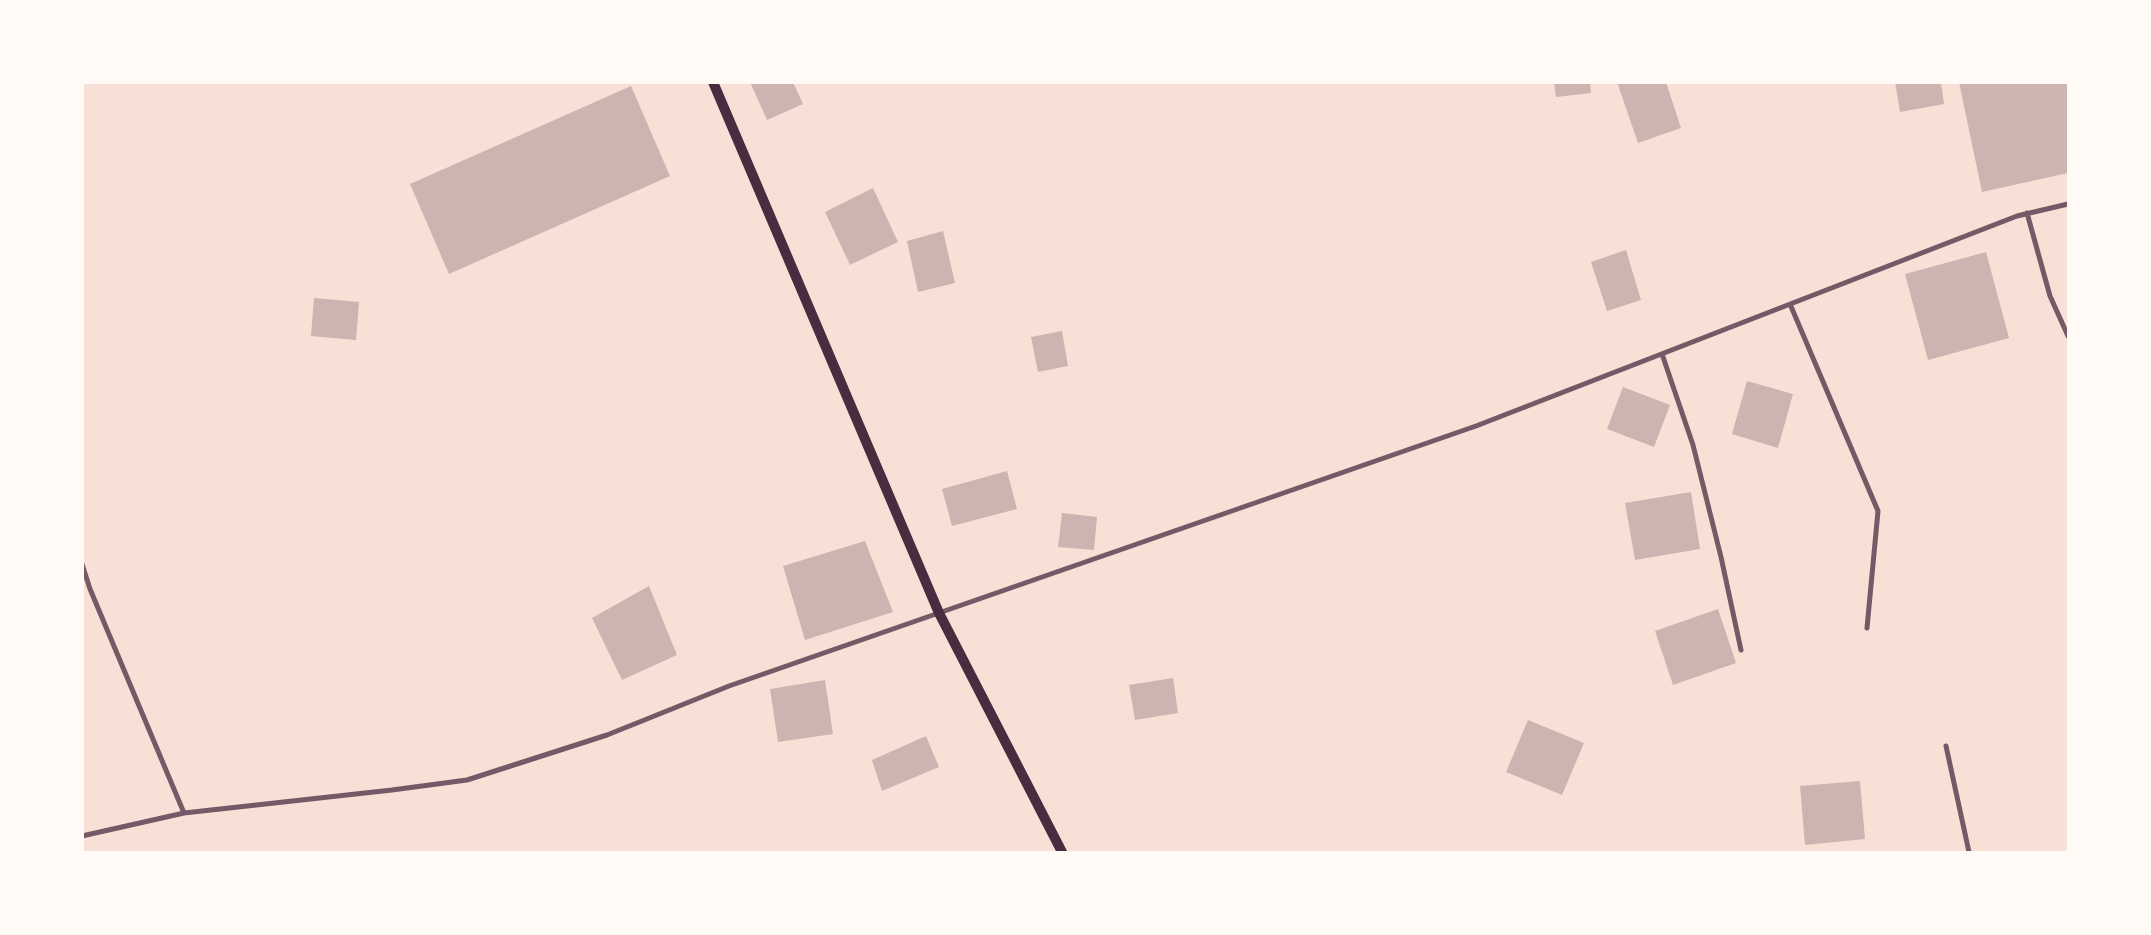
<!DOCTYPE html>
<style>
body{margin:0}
#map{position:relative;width:2151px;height:935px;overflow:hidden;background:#f7e1d7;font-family:Inter,sans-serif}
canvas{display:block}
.frame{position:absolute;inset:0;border:84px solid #fffaf5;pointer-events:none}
</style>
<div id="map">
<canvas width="2151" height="935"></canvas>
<div class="frame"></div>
</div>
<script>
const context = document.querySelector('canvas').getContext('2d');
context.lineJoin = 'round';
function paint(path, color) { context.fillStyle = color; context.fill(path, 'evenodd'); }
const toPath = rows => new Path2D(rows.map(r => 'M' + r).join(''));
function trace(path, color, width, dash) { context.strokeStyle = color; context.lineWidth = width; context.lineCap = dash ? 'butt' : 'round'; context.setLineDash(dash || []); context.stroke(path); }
paint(toPath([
 [750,82,793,82,803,104,767,120],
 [1554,82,1590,82,1591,93,1556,97],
 [1617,82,1666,82,1681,128,1638,143],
 [1895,82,1941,82,1944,104,1900,112],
 [1959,82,2068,82,2068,173,1982,192],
 [631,86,670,176,449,274,410,184],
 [873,188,898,242,850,265,825,212],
 [943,231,955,283,918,292,907,241],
 [1626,250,1641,300,1607,311,1591,262],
 [1986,252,2009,338,1928,360,1905,274],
 [314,298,359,302,356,340,311,336],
 [1062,331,1068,366,1038,372,1031,337],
 [1747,381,1793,394,1778,448,1732,434],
 [1623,387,1670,405,1654,447,1607,429],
 [1007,471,1017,509,952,526,942,489],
 [1691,492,1700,549,1635,560,1625,503],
 [1062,513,1097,517,1094,550,1058,547],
 [865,541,893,612,805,640,783,566],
 [649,586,677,655,622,680,592,618],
 [1718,609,1736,663,1673,685,1655,631],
 [1173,678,1178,713,1135,720,1129,685],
 [825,680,833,734,778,742,770,689],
 [1528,720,1584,743,1562,795,1506,772],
 [926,736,939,767,882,791,872,760],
 [1860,781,1865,839,1805,845,1800,786]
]), '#ccb4b1');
trace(toPath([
 [2027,213,2050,296,2068,336],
 [1790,304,1878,511,1867,628],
 [1662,354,1693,445,1721,557,1741,650],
 [82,564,90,589,184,813],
 [1946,746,1969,852],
 [82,836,184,813,392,790,467,780,607,735,729,686,1476,426,2017,216,2068,204]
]), '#755966', 5);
trace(toPath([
 [713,82,939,613,1062,852]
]), '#4a2c40', 10);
</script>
